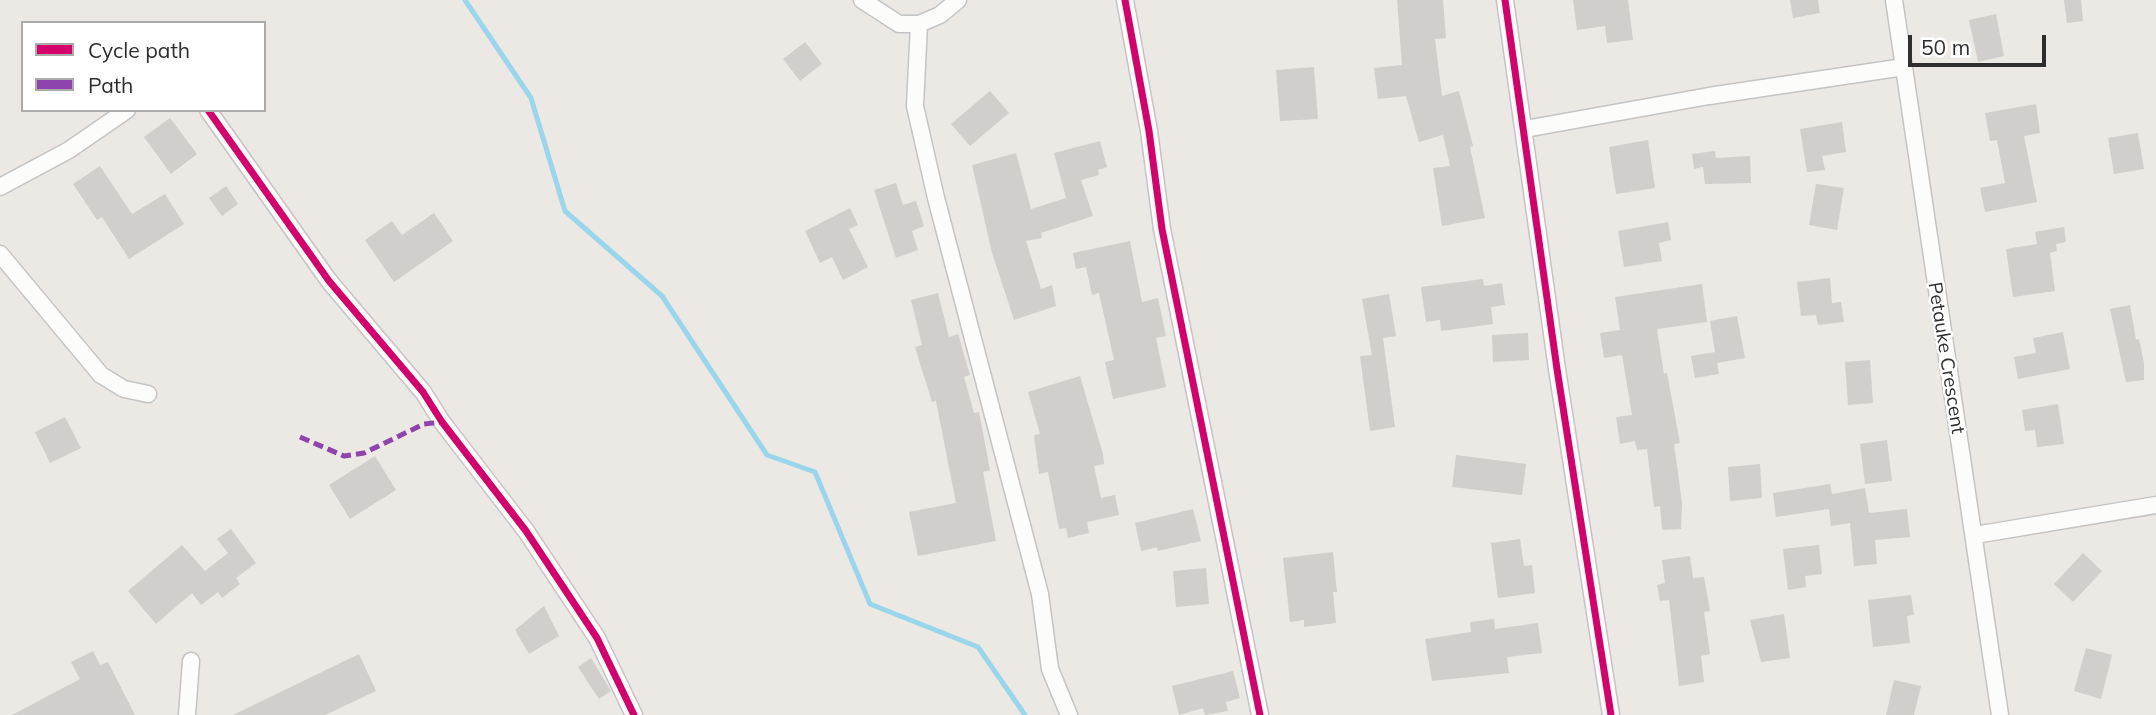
<!DOCTYPE html>
<style>
body{margin:0}
#map{position:relative;width:2156px;height:715px;overflow:hidden;background:#ece8e4;font-family:Mulish,sans-serif}
canvas{display:block}
.legend{position:absolute;left:21px;top:21px;width:245px;height:91px;box-sizing:border-box;background:#fff;border:2px solid #ababab;margin:0;padding:9px 12px;list-style:none;font-size:21px;color:#2e2e2e}
.legend li{display:flex;align-items:center;gap:14px;height:35px}
.legend b{width:35px;border:2px solid #ababab}
.scale{position:absolute;left:1908px;top:35px;width:138px;height:32px;box-sizing:border-box;border:4px solid #2e2e2e;border-top:0;padding-left:9px;font-size:21px;line-height:24px;white-space:nowrap;color:#2e2e2e;-webkit-text-stroke:5px #fff;paint-order:stroke}
</style>
<div id="map">
<canvas width="2156" height="715"></canvas>
<ul class="legend">
<li><b style="height:9px;background:#d6006c"></b>Cycle path</li>
<li><b style="height:9px;background:#8e44ad"></b>Path</li>
</ul>
<div class="scale">50 m</div>
</div>
<script>
const context = document.querySelector('canvas').getContext('2d');
context.lineJoin = 'round';
const toPath = rows => new Path2D(rows.map(r => 'M' + r).join(''));
function trace(path, color, width, dash) { context.strokeStyle = color; context.lineWidth = width; context.lineCap = dash ? 'butt' : 'round'; context.setLineDash(dash || []); context.stroke(path); }
function paint(path, color) { context.fillStyle = color; context.fill(path, 'evenodd'); }
function label(font, color, halo, rows, align = 'center') {
  context.font = font + ' Mulish,sans-serif'; context.lineWidth = 5; context.setLineDash([]); context.textBaseline = 'middle'; context.strokeStyle = halo; context.fillStyle = color; for (const [text, x, y, turn = 0] of rows) {
    context.save(); context.translate(x, y); context.rotate((+turn || 0) * Math.PI / 180); context.textAlign = isNaN(turn) ? turn : align; if (halo) context.strokeText(text, 0, 0); context.fillText(text, 0, 0); context.restore();
  }
}
trace(toPath([
 [465,0,531,98,565,211,662,296,767,455,815,472,870,604,978,647,1025,715]
]), '#99d6ec', 5);
paint(toPath([
 [1397,0,1443,0,1446,38,1435,39,1442,96,1459,91,1473,146,1470,147,1485,218,1442,226,1433,168,1450,166,1443,135,1419,142,1406,96,1378,99,1374,68,1402,65],
 [1573,0,1628,0,1633,40,1607,43,1605,26,1577,30],
 [1790,0,1818,0,1820,13,1793,18],
 [2064,0,2081,0,2083,21,2067,23],
 [1996,14,2004,56,1978,62,1969,20],
 [805,42,822,64,800,81,783,59],
 [1314,67,1318,119,1280,121,1276,70],
 [990,91,1009,113,970,146,951,124],
 [2036,104,2040,133,2024,136,2037,202,1985,212,1980,188,2005,183,1997,140,1990,141,1985,113],
 [170,118,197,154,171,174,144,137],
 [1842,122,1846,152,1822,156,1825,170,1807,172,1800,129],
 [2138,133,2144,169,2114,174,2108,138],
 [1648,140,1655,188,1616,194,1609,147],
 [1100,141,1107,167,1098,170,1099,175,1081,180,1093,216,1041,233,1042,238,1026,241,1041,289,1052,285,1056,306,1014,320,992,253,972,165,1016,153,1031,209,1066,198,1054,153],
 [1715,151,1716,158,1750,156,1751,183,1705,184,1703,167,1694,169,1692,154],
 [100,166,132,214,165,194,184,224,129,259,102,217,97,220,73,184],
 [896,183,903,205,916,201,924,226,912,231,918,250,896,258,874,190],
 [1816,184,1844,188,1837,230,1809,225],
 [226,186,238,204,222,216,209,198],
 [850,208,858,225,849,229,868,267,843,280,832,257,820,263,805,231],
 [434,213,453,241,394,282,365,240,392,221,402,235],
 [1668,222,1671,240,1659,243,1662,261,1624,267,1618,231],
 [2064,227,2066,242,2056,244,2057,251,2050,253,2055,291,2013,297,2006,249,2037,244,2035,232],
 [1130,241,1142,302,1158,298,1166,336,1156,338,1166,387,1113,399,1105,362,1114,360,1099,293,1092,295,1086,267,1076,269,1073,253],
 [1830,278,1832,303,1841,302,1844,322,1818,325,1816,315,1801,316,1797,282],
 [1483,279,1484,286,1502,283,1505,305,1491,307,1493,324,1441,331,1440,320,1426,322,1421,287],
 [1702,284,1707,322,1657,329,1664,374,1667,373,1680,443,1674,444,1682,503,1681,529,1662,530,1660,506,1654,507,1647,449,1637,450,1635,441,1620,444,1616,417,1632,415,1622,355,1604,358,1600,333,1620,330,1615,297],
 [938,293,949,337,958,334,970,375,964,377,974,413,979,412,990,470,983,472,996,541,918,556,909,512,956,503,936,401,932,402,915,347,922,345,911,300],
 [1389,294,1396,336,1383,338,1395,427,1370,431,1360,356,1372,355,1362,299],
 [2130,305,2136,340,2139,339,2144,363,2144,380,2126,382,2110,309],
 [1737,316,1745,358,1717,363,1719,374,1695,378,1691,356,1715,352,1710,321],
 [2063,332,2070,369,2018,379,2014,357,2036,353,2033,338],
 [1528,333,1529,360,1493,362,1492,335],
 [1870,360,1873,403,1848,405,1845,362],
 [1080,376,1103,454,1104,464,1094,466,1101,498,1115,495,1119,515,1087,522,1089,533,1068,538,1066,528,1059,529,1048,472,1039,474,1034,435,1040,434,1028,392],
 [2058,404,2064,444,2037,447,2035,430,2025,431,2022,410],
 [65,417,81,448,50,463,35,432],
 [1887,440,1892,481,1865,484,1860,444],
 [1456,455,1526,464,1522,495,1452,487],
 [375,456,396,490,350,519,329,485],
 [1760,464,1762,498,1730,501,1728,467],
 [1830,484,1832,494,1865,488,1869,513,1907,509,1910,537,1875,540,1877,564,1854,566,1850,523,1831,526,1829,509,1776,517,1773,493],
 [1193,509,1201,541,1158,551,1157,547,1141,551,1135,523],
 [231,529,256,563,236,578,240,584,222,598,218,592,201,605,192,593,156,624,128,591,182,545,205,571,228,553,217,539],
 [1520,539,1524,566,1532,565,1535,593,1498,598,1491,543],
 [1819,545,1822,574,1805,576,1806,587,1788,590,1783,549],
 [1333,552,1337,592,1333,592,1336,623,1304,627,1304,620,1290,622,1283,558],
 [2083,553,2102,571,2073,602,2054,584],
 [1690,556,1693,578,1704,577,1710,611,1704,612,1710,654,1701,656,1704,682,1679,686,1669,600,1660,601,1657,585,1665,583,1662,560],
 [1206,568,1209,604,1176,607,1173,571],
 [1911,595,1914,615,1907,616,1910,643,1873,647,1868,600],
 [544,606,559,636,529,654,515,630],
 [1784,614,1790,658,1761,662,1750,620],
 [1494,619,1495,629,1538,623,1542,653,1507,657,1509,673,1432,681,1425,639,1471,632,1470,622],
 [2086,648,2112,655,2101,699,2074,691],
 [93,651,100,665,108,662,135,715,12,715,80,679,71,662],
 [359,654,376,691,325,715,233,715],
 [591,658,611,691,599,699,578,667],
 [1233,671,1240,698,1226,702,1228,711,1205,715,1203,708,1179,715,1172,686],
 [1894,680,1921,686,1914,715,1886,715]
]), '#d1cecb');
const minor = toPath([
 [862,0,899,24,919,24,940,15,958,0],
 [1125,0,1149,131,1162,229,1260,715],
 [1505,0,1557,369,1611,715],
 [1894,0,2000,715],
 [919,24,915,106,936,198,1040,594,1050,669,1069,715],
 [208,110,329,281,423,392,442,422,526,531,597,638,634,715],
 [1525,129,1709,96,1904,67],
 [0,187,69,150,127,110],
 [0,254,101,375,124,389,148,394],
 [1975,535,2156,505],
 [187,715,191,661]
]);
trace(minor, '#c5c4c5', 19);
trace(minor, '#fcfcfb', 16);
trace(toPath([
 [300,437,344,456,364,453,424,424,442,422]
]), '#8e44ad', 5, [10, 5]);
trace(toPath([
 [1125,0,1149,131,1162,229,1260,715],
 [1505,0,1557,369,1611,715],
 [208,110,329,281,423,392,442,422,526,531,597,638,634,715]
]), '#d6006c', 7);
label('19px', '#2e2e2e', '#fff', [
 ["Petauke Crescent",1946,358,81]
]);
</script>
